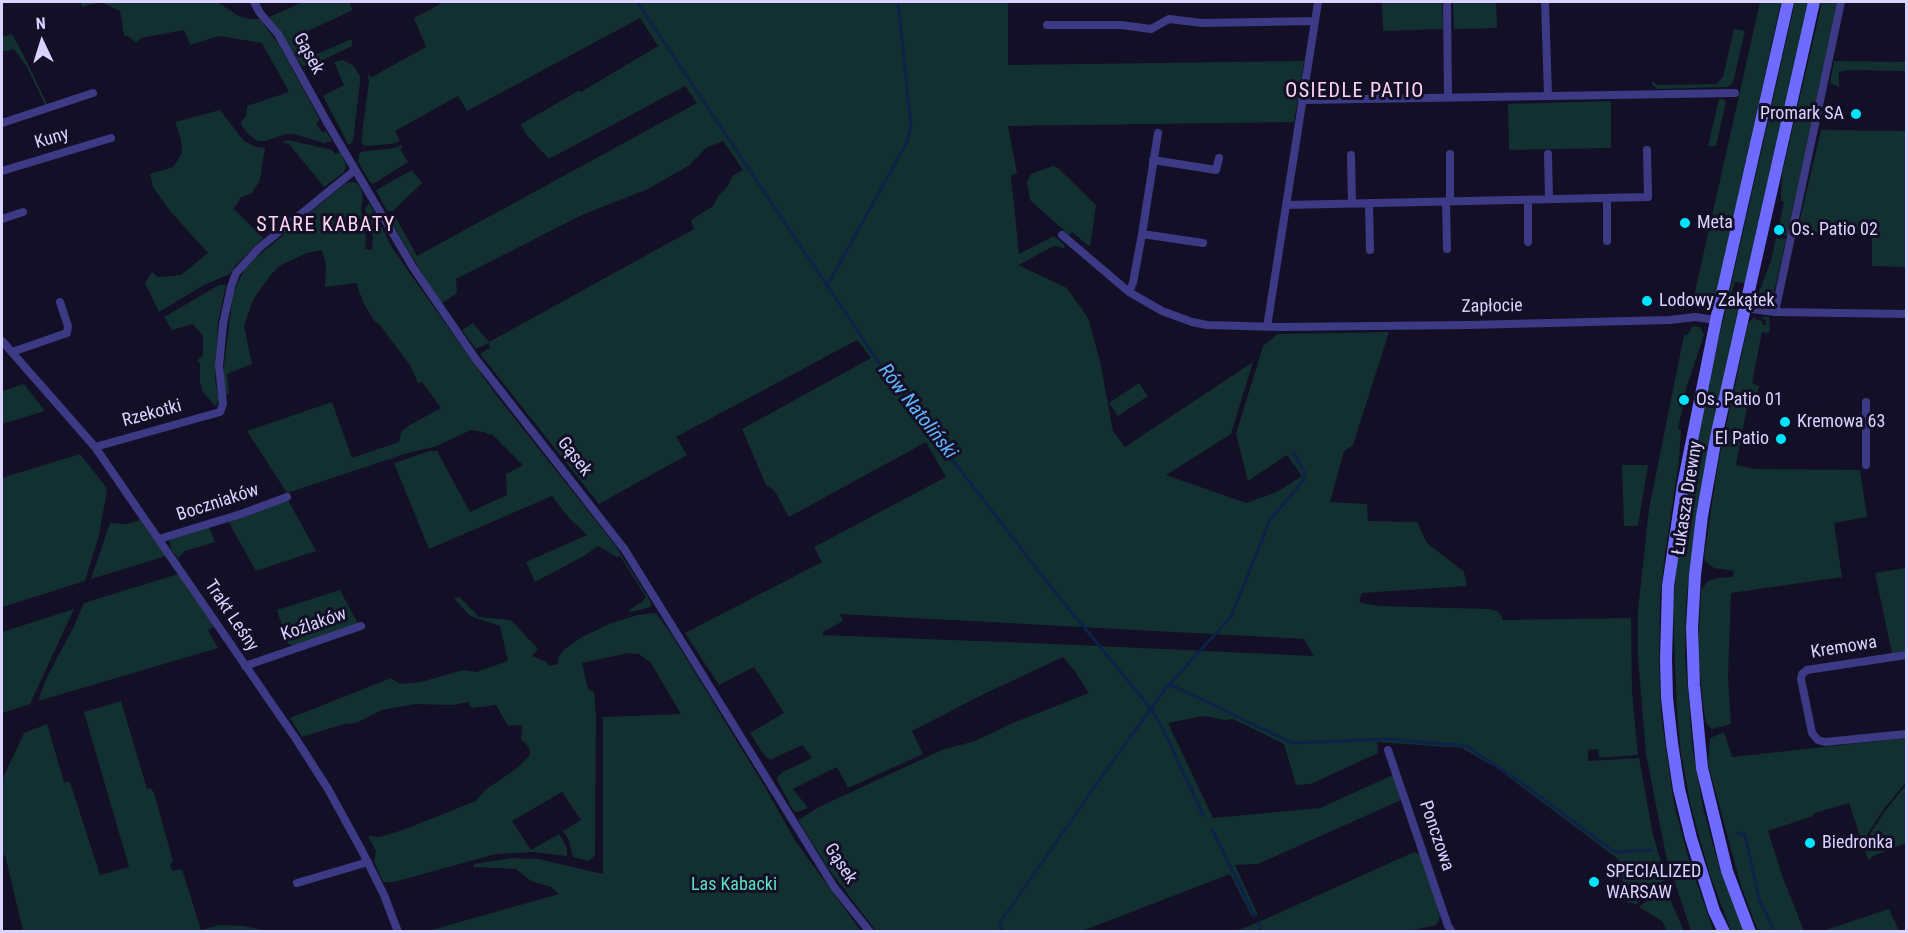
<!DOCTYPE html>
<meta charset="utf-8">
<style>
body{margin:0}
#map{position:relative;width:1908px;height:933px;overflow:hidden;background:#130f26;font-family:"Roboto Condensed",sans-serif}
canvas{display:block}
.frame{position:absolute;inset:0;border:3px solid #d9d4ff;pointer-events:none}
.north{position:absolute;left:12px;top:12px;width:60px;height:60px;-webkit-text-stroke:4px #130f26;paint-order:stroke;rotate:356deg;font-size:16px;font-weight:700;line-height:24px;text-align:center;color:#d9d4ff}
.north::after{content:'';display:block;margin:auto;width:21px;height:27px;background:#d9d4ff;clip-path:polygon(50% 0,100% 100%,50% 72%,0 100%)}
</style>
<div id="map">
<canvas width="1908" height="933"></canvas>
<div class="frame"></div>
<div class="north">N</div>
</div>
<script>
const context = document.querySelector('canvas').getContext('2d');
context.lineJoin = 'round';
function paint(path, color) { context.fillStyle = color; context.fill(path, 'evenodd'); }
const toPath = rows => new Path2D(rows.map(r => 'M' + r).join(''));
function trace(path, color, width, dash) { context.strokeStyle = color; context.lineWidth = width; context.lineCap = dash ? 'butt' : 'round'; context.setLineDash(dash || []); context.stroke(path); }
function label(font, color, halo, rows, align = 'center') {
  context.font = font + ' "Roboto Condensed",sans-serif'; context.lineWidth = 6; context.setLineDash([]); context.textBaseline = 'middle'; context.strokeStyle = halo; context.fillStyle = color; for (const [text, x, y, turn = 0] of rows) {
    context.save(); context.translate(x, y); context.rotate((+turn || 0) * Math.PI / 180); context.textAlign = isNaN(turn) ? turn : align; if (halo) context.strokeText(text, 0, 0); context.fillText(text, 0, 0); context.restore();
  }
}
paint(toPath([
 [80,2,217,2,239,16,249,19,260,19,279,45,320,120,316,123,322,132,326,131,332,141,324,143,294,134,286,134,265,141,258,141,249,135,242,126,241,122,246,116,247,106,289,92,262,43,219,36,190,45,184,30,141,38,136,43,130,37,124,35,120,11,101,2,82,7],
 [303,2,349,2,353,10,293,38,303,60,352,39,352,46,310,66,302,66,269,17],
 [444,2,1008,2,1008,65,1304,61,1294,122,1008,126,1017,173,1011,176,1019,254,1054,236,1065,245,1064,248,1054,246,1018,265,1067,288,1088,318,1100,361,1113,431,1125,447,1253,362,1231,434,1166,475,1246,503,1277,492,1302,476,1287,455,1248,481,1236,434,1263,346,1278,334,1389,332,1353,445,1344,451,1330,502,1367,504,1368,521,1417,522,1427,543,1464,572,1467,586,1362,593,1359,600,1361,603,1380,606,1490,609,1497,611,1502,616,1502,620,1631,618,1632,693,1638,755,1599,758,1598,749,1588,750,1588,761,1639,758,1653,835,1666,879,1635,905,1630,902,1628,904,1618,859,1498,769,1462,748,1377,742,1378,753,1311,784,1296,785,1284,744,1233,719,1226,720,1203,716,1168,723,1213,818,1320,808,1393,775,1401,800,1258,864,1235,865,1258,915,1252,917,1230,874,1082,931,876,931,830,871,798,820,819,807,942,750,975,741,1013,723,1089,693,1074,670,1063,657,984,694,912,731,923,754,848,788,837,767,793,789,808,808,797,812,793,810,776,778,783,772,812,758,802,745,770,760,762,752,750,733,784,713,765,683,754,667,719,685,685,633,822,562,814,547,946,477,926,442,789,517,774,490,766,485,742,429,871,358,857,340,676,437,687,455,599,504,480,354,490,348,489,343,476,349,462,330,473,323,489,342,694,229,691,220,713,206,719,195,728,186,732,176,743,170,723,141,706,148,688,166,648,189,582,215,456,279,457,293,442,303,429,285,392,223,396,218,417,256,697,103,685,86,549,159,525,133,521,124,580,90,581,92,658,46,640,18,467,111,458,96,395,131,400,141,392,144,364,146,361,142,369,81,368,74,372,77,426,47,414,18],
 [840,614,1304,639,1314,656,1055,644,822,635,823,632,843,621],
 [1382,2,1442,2,1443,29,1383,31],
 [1453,2,1496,2,1497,28,1454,29],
 [1760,2,1781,2,1716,296,1713,296,1709,307,1704,309,1695,303,1694,296],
 [1795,2,1808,2,1745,283,1735,282,1730,298,1728,298],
 [1822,2,1837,2,1787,236,1779,234,1781,226,1779,226,1784,202,1781,201,1782,174],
 [1734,29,1745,31,1733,83,1728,87,1657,89,1652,84,1652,81,1657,85,1716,84,1723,77],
 [12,34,24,56,48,106,46,107,27,67,14,49,2,52,2,37],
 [343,60,354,66,360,76,360,82,353,141,350,144,348,144,323,96,344,85,334,62],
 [1834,61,1906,62,1906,71,1847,70,1839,72,1839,87,1830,83],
 [1719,99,1723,99,1726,102,1716,146,1708,146],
 [1611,101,1611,148,1509,150,1508,104],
 [220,110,244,141,256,147,265,148,260,180,252,193,240,198,238,203,233,208,263,238,235,266,230,274,204,285,159,312,145,283,152,272,158,277,181,275,208,253,170,211,153,187,150,174,173,167,178,160,182,152,181,139,175,122],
 [1821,130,1906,131,1906,267,1872,266,1872,234,1797,232],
 [288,140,332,150,335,154,340,152,345,162,346,168,343,173,324,187,290,145,282,142],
 [402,145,403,147,400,149,408,162,373,184,369,181,358,161,360,152,394,148],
 [1053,166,1058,168,1096,205,1090,247,1072,232,1069,235,1030,200,1027,182,1031,174],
 [412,170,422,183,393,211,387,211,376,190],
 [352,182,357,183,361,189,363,196,361,209,366,239,365,249,372,250,373,237,365,209,369,203,394,251,497,396,615,545,651,602,650,607,631,612,629,610,643,601,646,597,620,556,617,557,598,546,584,556,535,582,526,562,587,535,568,517,552,496,429,549,394,463,430,451,437,451,470,512,507,495,506,474,523,465,492,434,490,435,484,432,471,430,434,447,411,452,287,493,247,431,332,402,352,458,399,442,401,432,408,426,441,408,422,382,418,383,410,365,379,324,375,322,364,304,356,283,325,287,326,265,322,250,307,253,279,266,269,277,253,300,244,326,252,364,227,374,229,393,226,395,223,373,233,295,238,282,245,269,256,258,335,192,347,183],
 [1776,238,1786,239,1773,297,1765,304,1759,298,1759,292,1771,261],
 [219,285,226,285,218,322,215,379,219,401,215,406,203,392,200,383,200,363,197,361,203,355,203,336,193,324,172,330,164,317],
 [1737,292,1743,293,1695,529,1686,601,1685,656,1693,752,1704,812,1720,870,1744,931,1731,931,1709,872,1690,803,1681,753,1677,714,1673,609,1677,561,1692,464,1703,409,1726,307,1734,309],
 [1754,317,1755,319,1762,321,1763,325,1766,325,1766,321,1761,317,1769,317,1770,331,1768,333,1762,332,1752,383,1759,386,1756,404,1752,408,1747,407,1736,465,1754,469,1860,470,1867,517,1834,523,1842,577,1731,593,1728,677,1731,724,1712,729,1706,723,1703,705,1698,653,1701,590,1707,582,1716,578,1733,577,1734,571,1714,568,1705,561,1704,557,1718,463,1734,390,1748,324],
 [1693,326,1700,327,1704,335,1681,404,1683,405,1678,429,1681,430,1679,461,1665,554,1660,597,1659,663,1661,714,1674,804,1689,860,1714,932,1691,931,1666,856,1646,754,1638,658,1638,610,1649,509,1684,335,1687,335],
 [1139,383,1148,396,1118,416,1109,403],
 [24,384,45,411,2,424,2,391],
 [80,454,106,487,107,491,99,535,85,581,2,607,2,478],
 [1622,465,1648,465,1638,526,1624,526],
 [288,500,316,551,256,571,228,521],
 [140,520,166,556,91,579,110,523,126,524],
 [209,527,215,542,185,551,178,558,172,551,169,540],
 [1906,568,1906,651,1892,653,1875,573],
 [178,574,214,627,208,630,218,648,38,701,47,677,73,628,84,603],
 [340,590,358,624,295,646,288,644,277,610],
 [459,597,479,617,511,620,538,649,532,656,546,662,550,666,558,664,559,656,564,650,580,638,609,624,637,615,656,613,672,635,765,787,796,842,861,931,428,931,559,894,551,887,531,881,516,869,473,867,474,864,511,858,538,859,603,874,603,717,681,714,651,663,639,654,628,653,582,663,588,689,594,692,596,715,595,855,589,861,573,857,569,841,563,831,581,820,562,792,512,821,531,850,559,834,567,848,567,856,533,852,496,854,394,882,383,882,374,861,376,851,368,836,379,837,403,830,476,801,485,790,516,769,530,755,529,747,521,739,522,725,508,726,496,705,472,708,468,702,452,705,416,704,382,710,356,723,344,724,302,737,290,718,391,678,400,684,421,682,463,670,476,672,508,661,500,626,470,616,454,598],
 [74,609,30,704,2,713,2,632],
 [121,701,147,789,151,788,154,793,173,861,170,864,172,871,182,869,201,930,220,925,243,926,269,931,23,931,5,855,2,856,2,780,24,733,47,724,64,782,70,782,100,875,129,867,84,712],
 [1724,732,1732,757,1906,738,1906,782,1884,809,1862,842,1849,803,1815,813,1813,816,1768,831,1782,875,1804,931,1758,931,1741,886,1708,764,1710,738],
 [1906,785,1906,843,1871,857,1871,859,1868,859,1863,845,1885,811],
 [1414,852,1420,854,1440,913,1439,920,1436,925,1408,931,1234,932,1261,921],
 [1667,885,1672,904,1684,931,1667,931,1662,921,1639,907],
 [1889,909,1899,931,1822,931]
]), '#12302f');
trace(toPath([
 [637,2,889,378,1051,587,1152,710,1164,731,1203,815],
 [827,286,907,142,911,126,898,2],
 [1167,687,1231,617,1270,520,1303,481,1305,473,1293,452],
 [1212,829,1254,915],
 [1738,833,1745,835,1759,899,1775,932],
 [1258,923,1262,932],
 [1003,932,999,924,1105,772,1166,688,1174,686,1292,743,1387,739,1466,746,1519,781,1613,851,1618,852,1652,850]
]), '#0c2248', 3);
trace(toPath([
 [254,2,260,13,278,34,328,124,414,269,475,358,625,550,834,887,870,932],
 [1447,2,1448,98],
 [1545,2,1548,96],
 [1047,25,1121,25,1151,29,1169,19,1202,23,1315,21],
 [1302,100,1735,93],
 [2,123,93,93],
 [1450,154,1450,201],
 [1548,154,1549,199],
 [1351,155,1352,203],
 [1153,160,1216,170,1219,158],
 [2,171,111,138],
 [1607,198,1607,241],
 [1528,200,1528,242],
 [1446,202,1447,249],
 [1369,203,1370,250],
 [1286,205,1648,197,1647,150],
 [2,219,23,212],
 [1142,234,1203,243],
 [1062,235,1129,292,1162,311,1192,322,1207,325,1280,327,1468,325,1670,320,1695,317,1716,320],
 [1129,292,1133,283,1142,234,1158,133],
 [1745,308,1775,312,1906,314],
 [1775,312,1841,2],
 [1267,327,1318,2],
 [2,341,95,447,296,739,328,789,362,851,384,895,398,932],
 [12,352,67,333,68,326,60,302],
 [95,447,220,412,223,404,219,366,223,324,231,287,236,273,259,248,355,170],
 [1866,465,1866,402],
 [159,539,241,514,287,497],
 [1906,655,1807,670,1802,674,1801,679,1812,733,1818,740,1825,742,1906,734],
 [245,666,361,626],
 [1388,750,1448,926,1452,932],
 [297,883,368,862]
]), '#3d3a85', 8);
trace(toPath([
 [1724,932,1714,911,1691,838,1679,789,1672,743,1667,698,1666,659,1668,586,1683,485,1716,320,1788,2],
 [1750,932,1727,871,1702,768,1694,685,1692,628,1695,575,1702,516,1716,437,1814,2]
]), '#6f6bff', 12);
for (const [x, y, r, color] of [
 [1856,114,6,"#00e5ff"],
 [1685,223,6,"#00e5ff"],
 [1779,230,6,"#00e5ff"],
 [1647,301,6,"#00e5ff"],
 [1684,400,6,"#00e5ff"],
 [1785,422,6,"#00e5ff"],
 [1781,439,6,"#00e5ff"],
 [1810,843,6,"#00e5ff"],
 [1594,882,6,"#00e5ff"]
]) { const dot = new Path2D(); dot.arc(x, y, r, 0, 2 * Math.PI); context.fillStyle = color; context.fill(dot); trace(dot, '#130f26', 2); }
label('18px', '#d9d4ff', '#130f26', [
 ["Gąsek",308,54,61],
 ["Kuny",52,139,-17],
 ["Zapłocie",1492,307,-1],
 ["Rzekotki",152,414,-15],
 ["Gąsek",574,457,52],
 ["Łukasza Drewny",1688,498,-81],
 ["Boczniaków",218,503,-18],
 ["Trakt Leśny",231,616,56],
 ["Koźlaków",314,625,-19],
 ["Kremowa",1844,648,-9],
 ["Ponczowa",1436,836,71],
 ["Gąsek",840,864,57]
]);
label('18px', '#d9d4ff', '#130f26', [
 ["Promark SA",1844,114,"right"],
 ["Meta",1697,223],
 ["Os. Patio 02",1791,230],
 ["Lodowy Zakątek",1659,301],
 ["Os. Patio 01",1696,400],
 ["Kremowa 63",1797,422],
 ["El Patio",1769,439,"right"],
 ["Biedronka",1822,843],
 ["SPECIALIZED",1606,872],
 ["WARSAW",1606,893]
], 'left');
label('18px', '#5fe0c0', '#130f26', [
 ["Las Kabacki",734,885]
]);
context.letterSpacing = '1.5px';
label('20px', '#ffd6f0', '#130f26', [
 ["OSIEDLE PATIO",1355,92],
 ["STARE KABATY",326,226]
]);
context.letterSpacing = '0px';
label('italic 20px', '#62b6ff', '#130f26', [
 ["Rów Natoliński",917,412,52]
]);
</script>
